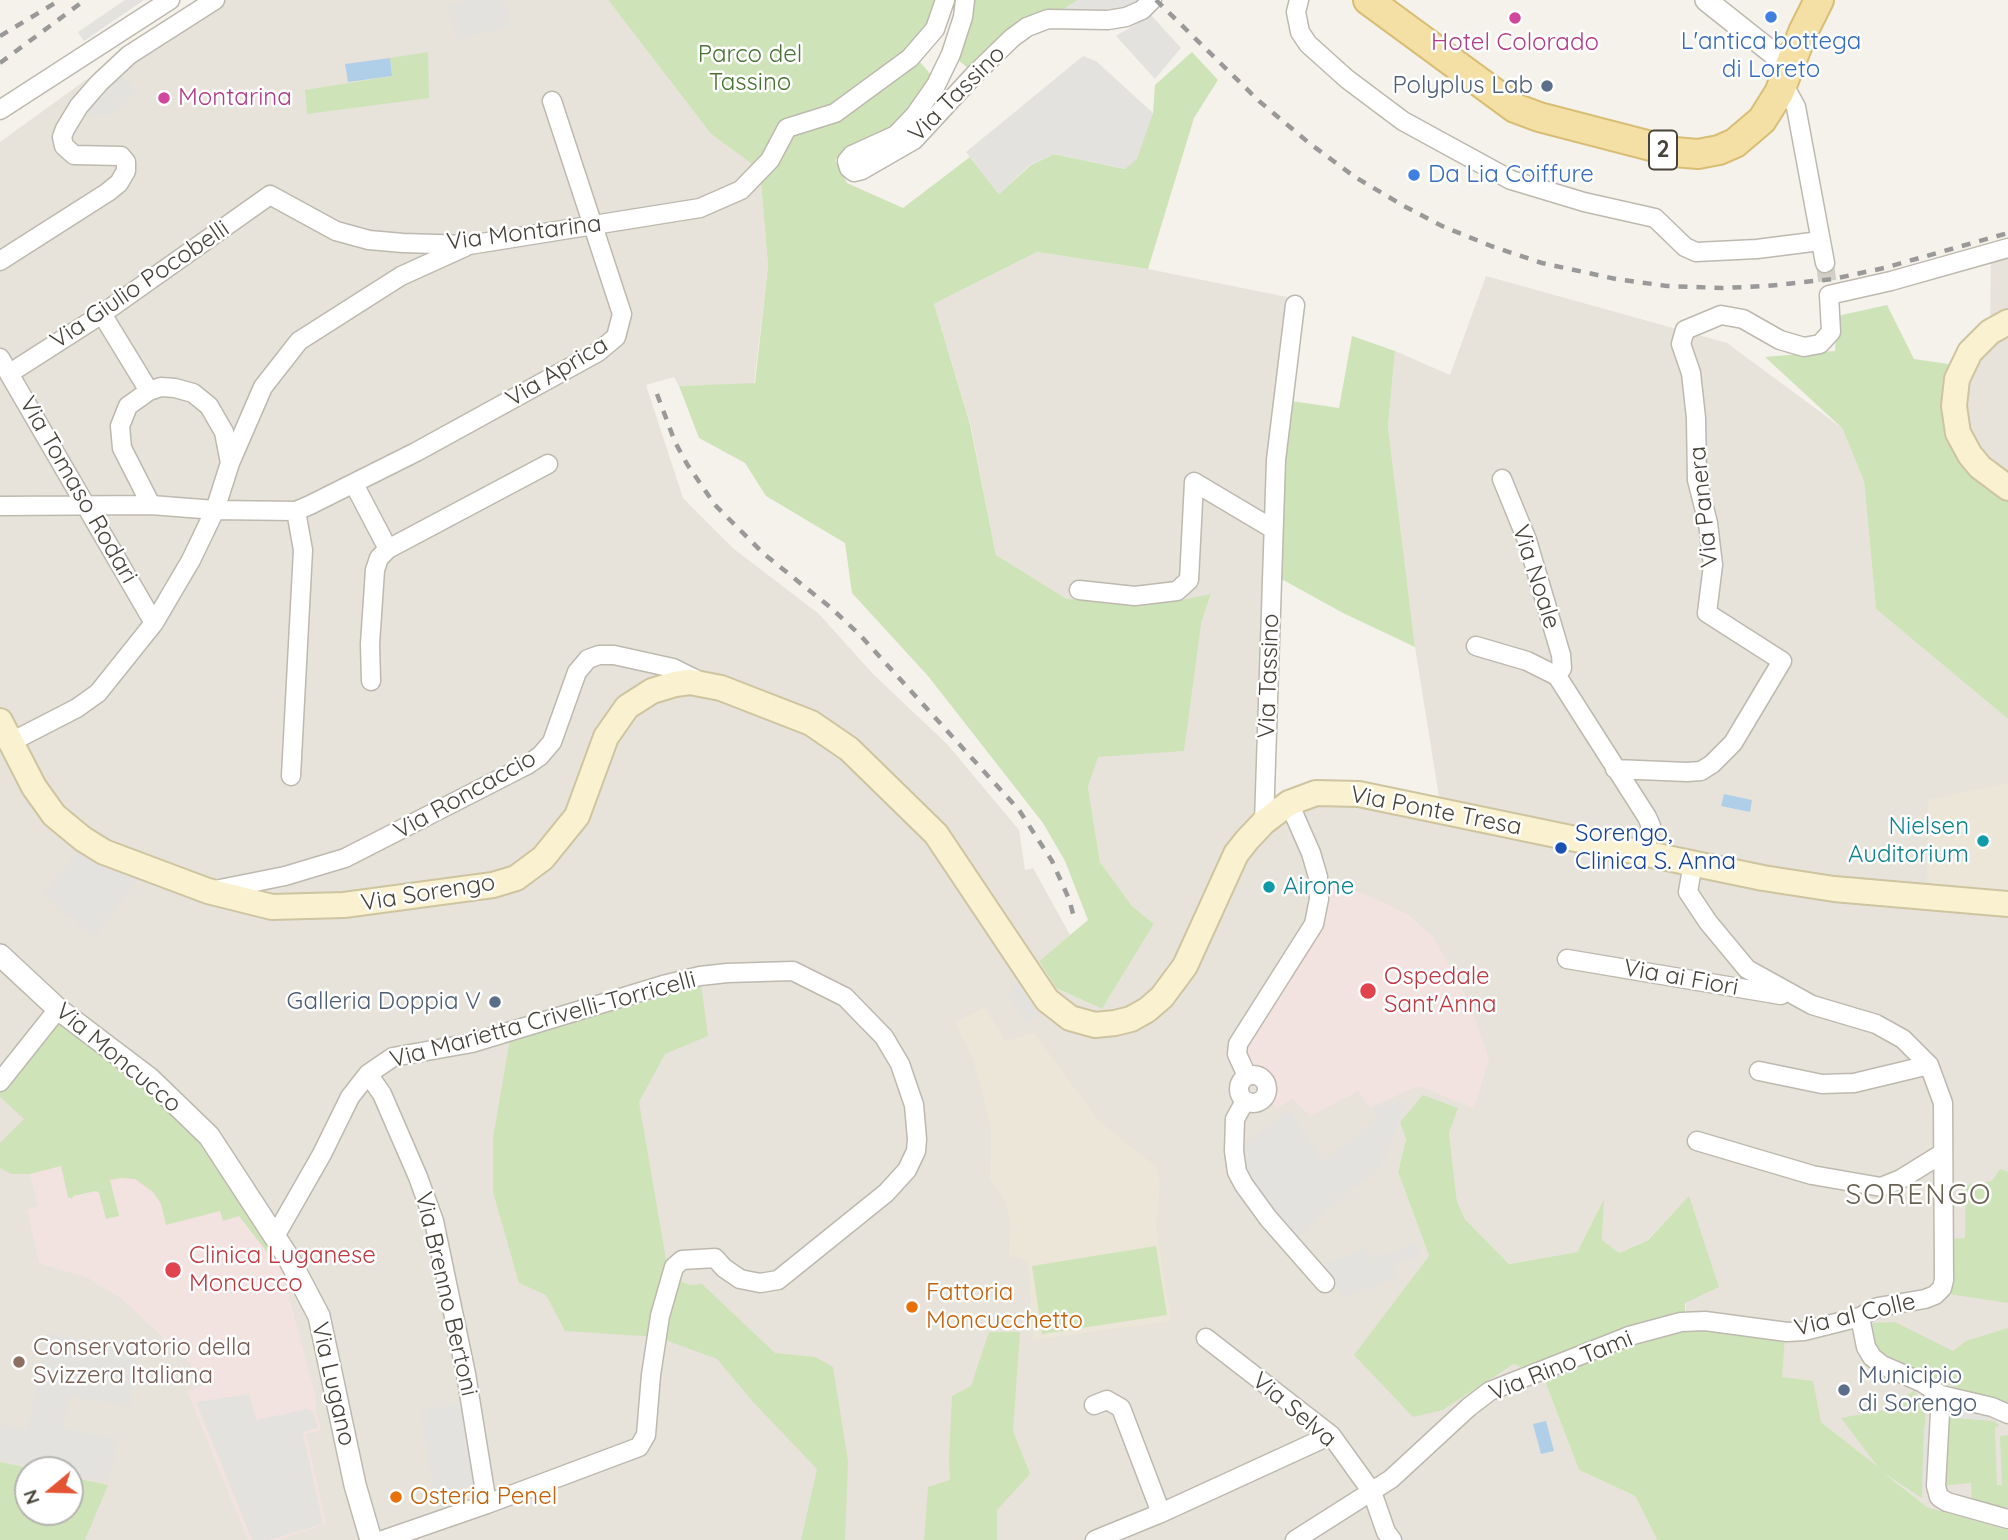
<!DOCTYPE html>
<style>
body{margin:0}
#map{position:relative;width:2008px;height:1540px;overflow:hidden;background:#f4f2eb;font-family:Quicksand,sans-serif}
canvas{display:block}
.north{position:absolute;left:14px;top:1456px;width:70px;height:70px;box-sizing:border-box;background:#fff;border:2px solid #b5b4b0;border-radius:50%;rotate:251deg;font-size:19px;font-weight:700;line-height:28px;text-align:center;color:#47433a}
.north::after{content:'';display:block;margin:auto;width:24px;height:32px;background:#e35433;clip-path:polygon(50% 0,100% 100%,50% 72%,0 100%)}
</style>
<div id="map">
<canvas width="2008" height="1540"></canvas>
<div class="north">N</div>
</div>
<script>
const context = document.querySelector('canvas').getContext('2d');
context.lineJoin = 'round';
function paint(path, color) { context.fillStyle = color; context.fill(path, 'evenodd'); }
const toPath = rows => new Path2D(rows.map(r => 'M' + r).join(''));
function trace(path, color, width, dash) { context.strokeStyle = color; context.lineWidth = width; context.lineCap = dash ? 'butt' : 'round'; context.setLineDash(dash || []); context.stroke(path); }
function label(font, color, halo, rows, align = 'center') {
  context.font = font + ' Quicksand,sans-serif'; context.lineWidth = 5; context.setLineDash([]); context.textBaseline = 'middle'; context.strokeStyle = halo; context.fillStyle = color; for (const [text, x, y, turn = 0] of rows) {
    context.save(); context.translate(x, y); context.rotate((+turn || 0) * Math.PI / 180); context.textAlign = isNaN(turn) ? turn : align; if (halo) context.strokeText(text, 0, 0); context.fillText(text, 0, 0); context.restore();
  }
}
paint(toPath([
 [211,0,608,0,711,134,760,170,768,266,754,384,679,386,674,377,646,385,683,498,734,549,819,614,873,674,947,744,1019,830,1025,870,1033,868,1070,935,1039,961,1056,988,1102,1009,1154,924,1132,906,1100,862,1088,787,1097,757,1201,624,1211,595,1172,603,1067,599,996,555,971,426,934,304,1037,252,1148,269,1302,300,1285,400,1269,796,1288,811,1322,801,1434,821,1439,797,1415,647,1388,427,1395,351,1450,375,1486,276,1727,343,1842,428,1864,481,1876,609,2008,719,2008,1530,1927,1507,1821,1422,1782,1377,1685,1330,1689,1197,1647,1240,1619,1253,1602,1241,1603,1201,1577,1252,1509,1264,1465,1219,1457,1201,1449,1133,1406,1139,1398,1172,1429,1256,1443,1410,1514,1364,1544,1379,1579,1470,1635,1496,1657,1540,0,1540,0,142,159,27],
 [28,1470,70,1470,70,1512,28,1512],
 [2008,248,2008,488,1997,480,1954,406,1990,331,1991,251]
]), '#e7e3da');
paint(toPath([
 [2008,783,2008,892,1927,890,1928,800],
 [984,1007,1006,1041,1034,1033,1098,1120,1155,1166,1160,1183,1156,1226,1171,1321,1033,1340,1028,1261,1009,1256,1011,1222,1003,1197,990,1179,991,1129,973,1059,955,1023]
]), '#ebe6d7');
paint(toPath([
 [1321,884,1356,891,1378,900,1410,916,1434,938,1470,1004,1489,1059,1474,1108,1419,1086,1370,1107,1358,1091,1311,1116,1292,1099,1276,1109,1266,1094,1264,1081,1252,1075,1238,1044,1314,924],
 [58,1009,276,1248,316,1398,316,1412,321,1430,306,1434,326,1524,277,1540,248,1540,187,1391,207,1384,188,1361,122,1299,88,1278,39,1263,27,1210,38,1206,30,1174,11,1174,0,1168,0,1143,24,1119,0,1097]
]), '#f3e3e0');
paint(toPath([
 [608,0,945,0,935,29,858,102,920,62,933,77,888,133,835,160,847,183,903,208,970,157,999,194,1031,165,1054,154,1125,169,1153,113,1155,85,1192,52,1218,80,1194,118,1148,269,1037,252,934,304,970,424,996,555,1067,599,1172,602,1211,594,1201,624,1184,751,1098,757,1088,787,1100,862,1132,906,1154,924,1102,1009,1056,988,1039,961,1088,920,1065,861,1043,823,928,676,852,593,845,543,766,496,745,463,699,438,679,386,755,383,768,266,760,170,711,134],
 [965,0,1078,0,1048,19,975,74,951,54],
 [428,52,429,98,307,114,305,90,392,76,390,58],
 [1887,305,1914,359,1962,366,1954,419,2008,488,2008,719,1876,609,1864,481,1842,428,1765,357,1835,351,1837,316],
 [1352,336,1395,351,1388,427,1415,647,1343,613,1276,576,1285,400,1339,408],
 [700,976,708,1036,665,1054,639,1102,669,1277,690,1285,702,1284,775,1353,815,1357,833,1367,848,1461,845,1540,801,1540,817,1469,753,1402,717,1359,657,1337,565,1331,546,1295,519,1283,493,1192,493,1138,511,1033],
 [58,1009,209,1136,274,1238,270,1256,239,1216,223,1221,220,1211,166,1225,161,1204,153,1192,135,1179,121,1178,110,1180,119,1216,106,1219,99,1193,96,1191,73,1196,72,1199,68,1197,61,1166,30,1174,11,1174,0,1168,0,1143,24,1119,0,1097,0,1082],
 [1423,1095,1458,1108,1449,1133,1457,1201,1465,1219,1509,1264,1577,1252,1604,1199,1602,1240,1619,1253,1648,1240,1689,1196,1719,1287,1685,1303,1685,1330,1785,1337,1782,1377,1813,1381,1821,1422,1878,1467,1841,1418,1883,1410,1902,1400,1914,1390,1926,1409,1922,1498,1884,1473,1927,1507,2008,1530,2008,1540,1657,1540,1635,1496,1579,1470,1544,1379,1514,1364,1443,1410,1413,1417,1354,1355,1429,1256,1398,1172,1406,1139,1400,1122],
 [2000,1169,2008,1172,2008,1303,1949,1294,1950,1239,1965,1238,1966,1185,1992,1181],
 [1156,1246,1167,1315,1042,1334,1032,1266],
 [1895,1322,1953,1351,1966,1341,2008,1328,2008,1408,1885,1359,1873,1345,1871,1335,1873,1323],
 [989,1332,1020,1332,1013,1431,1030,1474,997,1510,997,1540,924,1540,928,1487,950,1480,949,1457,952,1396,971,1386],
 [1945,1417,1994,1421,1999,1425,1995,1428,1997,1485,2002,1485,2000,1436,2008,1435,2008,1507,1972,1503,1971,1483,1940,1486],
 [0,1462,38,1470,28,1470,28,1512,70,1512,70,1477,108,1485,85,1540,0,1540]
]), '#cfe3b9');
paint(toPath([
 [125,0,144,0,84,41,78,32],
 [467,0,504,0,511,25,458,40,448,6],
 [1078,0,1143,0,1142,10,1048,19],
 [1151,15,1181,48,1155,79,1116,36],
 [1083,56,1096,61,1153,113,1137,159,1125,169,1054,154,1030,165,999,194,966,152],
 [119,74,137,90,112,115,80,116],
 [80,848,142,874,94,937,43,894],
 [1018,982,1039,1014,1026,1023,1007,993],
 [1406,1101,1382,1165,1328,1209,1291,1245,1244,1185,1242,1147,1289,1110,1324,1161,1377,1119,1371,1108],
 [1415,1243,1420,1255,1393,1266,1397,1277,1345,1297,1316,1268,1366,1248,1372,1260],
 [47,1333,139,1353,129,1407,69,1395,63,1428,118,1439,108,1482,70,1474,70,1470,53,1470,0,1459,0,1425,27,1430],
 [249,1394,256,1420,307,1409,313,1412,318,1428,303,1432,323,1524,269,1540,252,1540,196,1402],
 [464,1404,479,1494,477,1501,437,1512,420,1410],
 [1945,1406,1988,1409,1994,1421,1945,1417],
 [1937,1416,1933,1479,1922,1489,1924,1427]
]), '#e3e2df');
paint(toPath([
 [390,58,392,76,348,82,345,64],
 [1724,794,1752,800,1750,812,1721,806],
 [1546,1421,1554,1451,1541,1454,1533,1424]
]), '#afcfe9');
trace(toPath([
 [1825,263,1829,295]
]), '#d1cfc8', 18, [18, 9]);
const minor = toPath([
 [965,0,963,17,951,54,936,85,915,115,896,135,852,155,847,161,849,168,854,172,862,170,914,140,975,74,1012,38,1027,27,1048,19,1108,20,1126,17,1142,10,1152,0],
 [1299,0,1296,12,1300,32,1308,44,1347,79,1403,121,1511,180,1584,202,1655,218,1685,247,1696,252,1757,249,1820,241],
 [1783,83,1796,107,1825,263],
 [0,110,170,0],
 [0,261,108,192,119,183,126,171,126,162,121,156,74,155,64,146,62,137,65,129,79,106,99,83,129,55,215,0],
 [102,314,149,391],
 [0,358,154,623],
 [10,373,102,314,270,195,336,231,369,240,403,243,469,245,700,208,741,190,770,160,787,128,835,113,910,58,935,29,945,0],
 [354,484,388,549,548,464],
 [151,505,122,448,120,426,128,406,149,391,161,387,175,388,193,393,209,406,224,432,230,463],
 [0,506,151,505,215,510,296,511,303,550,291,776],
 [296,511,310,505,416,452,598,352,616,337,622,314,552,101],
 [1079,590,1135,596,1177,591,1189,580,1194,482,1273,529],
 [1476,646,1527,661,1557,676,1562,668,1561,655,1527,540,1502,479],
 [1557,676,1647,817,1651,826,1644,853],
 [371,681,370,644,375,570,379,558,388,549],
 [11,742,77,708,98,693,154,623,191,560,215,510,230,463,263,387,299,341,401,276,465,247],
 [1615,769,1687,772,1701,771,1712,764,1733,743,1782,661,1707,613,1713,565,1708,523,1697,480,1696,418,1691,373,1681,344,1685,330,1721,315,1743,319,1780,340,1804,347,1820,344,1831,332,1829,295,1891,281,2008,248],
 [1264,822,1276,460,1295,305],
 [215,890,285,876,345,858,527,765,540,756,552,742,577,672,588,659,599,655,614,655,673,668,699,681],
 [1567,959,1781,995],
 [1759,1071,1822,1084,1854,1083,1929,1065],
 [368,1074,393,1057,472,1043,663,985,700,976,727,973,793,971,845,997,884,1037,900,1064,914,1105,917,1139,916,1151,907,1170,886,1193,778,1280,760,1283,740,1279,724,1268,715,1258,682,1260,674,1267,660,1316,651,1375,646,1435,639,1447,487,1504,383,1540],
 '1239 1089a14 14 0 1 1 28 0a14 14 0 1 1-28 0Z',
 [1247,1076,1237,1054,1238,1044,1314,924,1319,899,1318,877,1311,853,1289,803],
 [0,1082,58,1009],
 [1245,1101,1235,1119,1234,1151,1237,1172,1244,1185,1268,1218,1325,1283],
 [1697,1141,1812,1175,1881,1187,1901,1179,1943,1153],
 [274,1238,322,1154,350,1097,368,1074,382,1094,418,1177,434,1221,466,1374,487,1504],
 [1860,1317,1866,1347,1872,1357,1882,1365,1921,1382,1941,1395,1992,1407,2008,1414],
 [1206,1338,1331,1435,1372,1492,1386,1532,1392,1540],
 [1941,1395,1936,1486,1939,1497,1947,1502,2008,1519],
 [1094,1405,1107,1400,1121,1408,1161,1513],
 [1095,1540,1161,1513,1331,1435],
 [1295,1540,1391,1479,1469,1407,1490,1391,1629,1336,1681,1322,1705,1321,1787,1332,1804,1331,1860,1317,1878,1307,1925,1299,1935,1295,1942,1288,1944,1280,1943,1103,1929,1065,1903,1039,1876,1024,1812,1005,1747,969,1708,922,1688,892,1693,863]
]);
const tertiary = toPath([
 [1706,0,1789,66],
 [0,955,58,1009,149,1078,209,1136,288,1257,319,1316,355,1485,371,1540]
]);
const secondary = toPath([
 [2008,322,1990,332,1970,352,1957,379,1954,406,1958,433,1970,455,1980,467,2008,488],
 [0,721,34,787,54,815,83,839,104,852,208,891,272,907,344,905,493,885,516,878,543,858,577,816,606,737,627,707,652,691,675,684,690,682,721,688,811,723,849,749,936,834,1047,1000,1070,1018,1095,1025,1115,1023,1131,1019,1147,1010,1162,997,1185,966,1236,854,1247,840,1264,822,1289,803,1316,793,1359,794,1763,878,1834,889,2008,904]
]);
const primary = toPath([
 [1368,0,1515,108,1539,117,1674,152,1698,154,1719,150,1735,143,1762,120,1779,93,1803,32,1819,0]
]);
trace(minor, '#beb9af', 21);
trace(tertiary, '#beb9af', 24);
trace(secondary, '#cec4a0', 28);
trace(primary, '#d8be75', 32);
trace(minor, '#fff', 18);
trace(tertiary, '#fff', 21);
trace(secondary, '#f9f1d0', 24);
trace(primary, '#f4e0a4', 28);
trace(toPath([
 [1156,0,1259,101,1309,143,1355,177,1404,206,1442,226,1491,246,1542,263,1616,279,1667,286,1723,288,1767,286,1833,279,1884,268,2008,233],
 [0,36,60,0],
 [0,63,85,0],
 [657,394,675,442,687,464,715,505,764,554,830,607,860,635,1019,810,1052,861,1069,899,1075,921]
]), '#999', 4.5, [9, 9]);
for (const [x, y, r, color] of [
 [1771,17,7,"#3f7fe0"],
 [1515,18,7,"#d1479c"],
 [1547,86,7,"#5c6f8a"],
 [164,98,7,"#d1479c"],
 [1414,175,7,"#3f7fe0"],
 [1983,841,7,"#0f9aa8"],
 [1561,848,7,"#1a4fb4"],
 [1269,887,7,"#0f9aa8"],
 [1368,991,9,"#e0444e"],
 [495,1002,7,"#5c6f8a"],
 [173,1270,9,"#e0444e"],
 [912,1307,7,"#e8710a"],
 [19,1362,7,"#8d6e63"],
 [1844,1390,7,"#5c6f8a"],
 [396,1497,7,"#e8710a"]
]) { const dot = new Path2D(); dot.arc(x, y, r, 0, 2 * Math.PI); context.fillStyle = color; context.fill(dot); trace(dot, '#fff', 2.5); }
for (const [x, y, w] of [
 [1663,150,28]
]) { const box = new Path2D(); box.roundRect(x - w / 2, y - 19.5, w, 39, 5); context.fillStyle = '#fff'; context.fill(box); trace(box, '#47433a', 2); }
label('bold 23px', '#47433a', null, [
 ["2",1663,150]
]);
label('24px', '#366cbe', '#fff', [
 ["L'antica bottega",1771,42],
 ["di Loreto",1771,70],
 ["Da Lia Coiffure",1428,175,"left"]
]);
label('24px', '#b23c85', '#fff', [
 ["Hotel Colorado",1515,43],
 ["Montarina",178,98,"left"]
]);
label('24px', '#497333', '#fff', [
 ["Parco del",750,55],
 ["Tassino",750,83]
]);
label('24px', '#4e5e75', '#fff', [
 ["Polyplus Lab",1533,86],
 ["Galleria Doppia V",481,1002],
 ["Municipio",1858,1376,"left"],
 ["di Sorengo",1858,1404,"left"]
], 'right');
label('24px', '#47433a', '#fff', [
 ["Via Tassino",957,94,-45],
 ["Via Montarina",524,233,-7],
 ["Via Giulio Pocobelli",140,285,-34],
 ["Via Aprica",557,372,-31],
 ["Via Tomaso Rodari",78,490,60],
 ["Via Panera",1704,507,-96],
 ["Via Noale",1536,577,72],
 ["Via Tassino",1269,676,-88],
 ["Via Roncaccio",465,795,-29],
 ["Via Ponte Tresa",1436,811,11],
 ["Via Sorengo",428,893,-9],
 ["Via ai Fiori",1681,978,10],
 ["Via Marietta Crivelli-Torricelli",543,1020,-15],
 ["Via Moncucco",118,1058,40],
 ["Via Brenno Bertoni",446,1294,77],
 ["Via al Colle",1855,1315,-13],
 ["Via Rino Tami",1561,1366,-22],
 ["Via Lugano",333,1384,77],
 ["Via Selva",1294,1410,40]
]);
label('24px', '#0d838f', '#fff', [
 ["Nielsen",1969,827],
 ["Auditorium",1969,855],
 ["Airone",1283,887,"left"]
], 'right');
label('24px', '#164399', '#fff', [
 ["Sorengo,",1575,834],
 ["Clinica S. Anna",1575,862]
], 'left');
label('24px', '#be3a42', '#fff', [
 ["Ospedale",1384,977],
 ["Sant'Anna",1384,1005],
 ["Clinica Luganese",189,1256],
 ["Moncucco",189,1284]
], 'left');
label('24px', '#c56008', '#fff', [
 ["Fattoria",926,1293],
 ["Moncucchetto",926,1321],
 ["Osteria Penel",410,1497]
], 'left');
label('24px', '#785e54', '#fff', [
 ["Conservatorio della",33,1348],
 ["Svizzera Italiana",33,1376]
], 'left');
context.letterSpacing = '2px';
label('28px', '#696152', '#fff', [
 ["SORENGO",1919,1196]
]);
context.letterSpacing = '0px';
</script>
